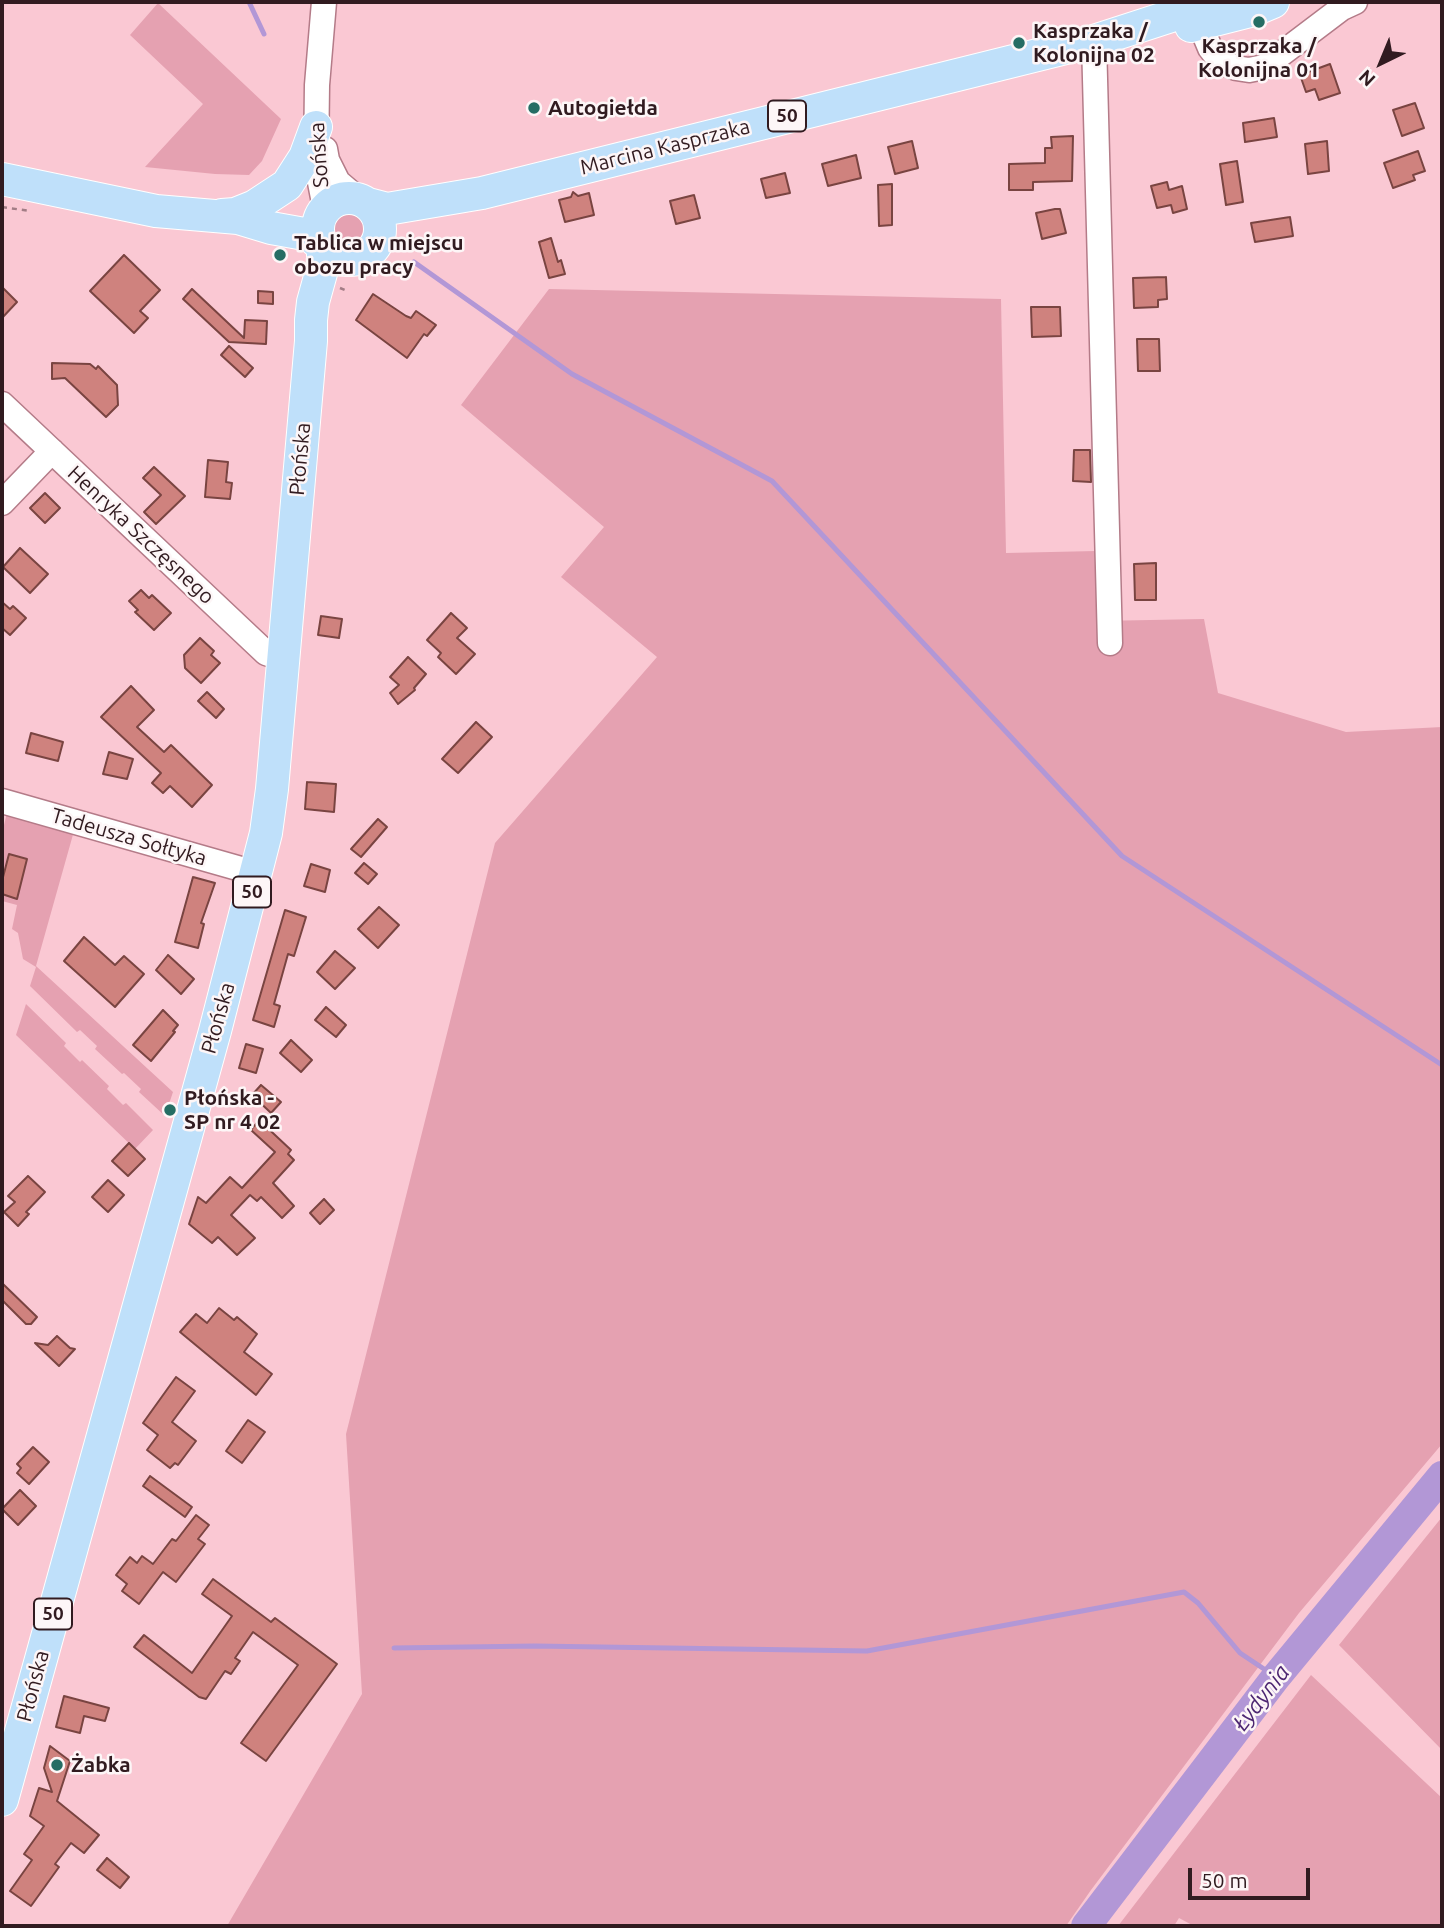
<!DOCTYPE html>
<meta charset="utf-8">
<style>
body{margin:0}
#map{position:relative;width:1444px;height:1928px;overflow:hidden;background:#fac8d3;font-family:Ubuntu,sans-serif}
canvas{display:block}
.frame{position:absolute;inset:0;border:4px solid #311b20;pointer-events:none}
.north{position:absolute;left:1346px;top:28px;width:70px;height:70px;-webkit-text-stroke:5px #fdf6f7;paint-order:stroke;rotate:223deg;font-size:19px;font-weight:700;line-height:28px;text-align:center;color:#311b20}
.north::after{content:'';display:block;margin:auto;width:24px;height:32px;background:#311b20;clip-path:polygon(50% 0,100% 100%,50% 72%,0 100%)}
.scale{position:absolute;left:1188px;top:1868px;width:122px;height:32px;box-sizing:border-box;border:4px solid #311b20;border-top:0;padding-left:9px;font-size:21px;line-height:24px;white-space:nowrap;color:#311b20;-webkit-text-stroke:5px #fdf6f7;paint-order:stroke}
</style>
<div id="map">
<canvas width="1444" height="1928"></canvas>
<div class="frame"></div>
<div class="north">N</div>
<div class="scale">50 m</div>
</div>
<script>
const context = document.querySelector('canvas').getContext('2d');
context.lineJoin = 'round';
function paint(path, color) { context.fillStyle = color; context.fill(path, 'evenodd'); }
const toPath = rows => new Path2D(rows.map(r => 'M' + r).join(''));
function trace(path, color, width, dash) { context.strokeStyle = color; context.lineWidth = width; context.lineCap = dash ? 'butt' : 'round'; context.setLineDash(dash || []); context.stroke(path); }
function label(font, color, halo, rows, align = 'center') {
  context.font = font + ' Ubuntu,sans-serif'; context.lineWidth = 5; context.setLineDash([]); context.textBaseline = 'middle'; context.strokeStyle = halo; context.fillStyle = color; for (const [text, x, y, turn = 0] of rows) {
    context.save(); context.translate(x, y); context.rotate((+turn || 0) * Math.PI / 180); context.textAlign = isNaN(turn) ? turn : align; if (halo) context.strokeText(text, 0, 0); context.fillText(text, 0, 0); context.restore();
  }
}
paint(toPath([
 [158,3,281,119,262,161,249,175,215,174,145,167,203,104,130,35],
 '330 229a19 19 0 1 1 38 0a19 19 0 1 1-38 0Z',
 [549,289,1001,299,1006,553,1096,551,1097,621,1204,619,1218,693,1346,732,1442,727,1442,1444,1299,1613,1091,1890,1066,1926,227,1926,362,1694,346,1434,495,843,657,657,561,577,604,527,461,405],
 [7,813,74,831,36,966,173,1092,165,1116,139,1092,141,1089,124,1073,122,1074,95,1049,97,1046,80,1030,77,1032,30,986,36,967,23,959,18,933,12,929,17,905,2,901,2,833],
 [26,1004,66,1043,64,1046,80,1062,82,1060,109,1086,107,1089,123,1105,126,1103,153,1130,135,1149,16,1035],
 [1442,1517,1442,1750,1339,1645],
 [1311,1675,1442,1798,1442,1926,1194,1926,1179,1918,1174,1926,1118,1926]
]), '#e5a1b1');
trace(toPath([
 [249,2,264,34],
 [414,262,572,374,772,481,1122,856,1442,1065],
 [394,1648,535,1646,867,1651,1184,1592,1198,1603,1240,1653,1276,1677]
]), '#b297d6', 5);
trace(toPath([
 [1086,1926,1276,1677,1442,1476]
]), '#b297d6', 30);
const building = toPath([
 [1330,64,1340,93,1319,100,1315,89,1306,92,1300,75,1330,64],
 [1415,103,1424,128,1402,136,1393,110,1415,103],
 [1274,118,1277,137,1245,142,1243,123,1274,118],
 [1073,136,1072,181,1033,182,1033,190,1009,190,1009,164,1045,163,1045,148,1052,148,1051,137,1073,136],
 [912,141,918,168,895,174,888,147,912,141],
 [1327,141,1329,171,1308,174,1305,144,1327,141],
 [1418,151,1425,171,1413,175,1415,180,1393,188,1384,163,1418,151],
 [856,155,861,178,828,186,822,164,856,155],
 [1237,161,1243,202,1226,205,1220,164,1237,161],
 [785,173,790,193,766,198,761,179,785,173],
 [1167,182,1169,190,1182,186,1187,209,1173,213,1171,205,1157,208,1151,186,1167,182],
 [892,184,892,225,879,226,878,185,892,184],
 [573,192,578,196,589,193,594,215,565,222,559,200,571,197,573,192],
 [694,195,700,218,676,224,670,201,694,195],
 [1055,209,1060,209,1066,233,1042,239,1036,213,1055,209],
 [1290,217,1293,236,1255,242,1251,223,1290,217],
 [551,238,558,262,561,260,565,274,549,278,539,242,551,238],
 [124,255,160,290,140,311,148,318,134,333,90,291,124,255],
 [1166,277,1167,299,1158,300,1158,307,1134,308,1133,278,1166,277],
 [2,287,17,302,2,318,2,287],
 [192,289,244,338,245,320,267,321,266,344,229,342,183,299,192,289],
 [258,291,273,292,273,304,258,303,258,291],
 [373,294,406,316,411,318,416,311,436,325,427,336,424,334,407,358,356,320,373,294],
 [1031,307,1060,307,1061,336,1032,337,1031,307],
 [1137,339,1159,339,1160,371,1138,371,1137,339],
 [229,346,253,368,245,377,221,355,229,346],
 [52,363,90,364,96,369,98,366,117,385,118,405,106,417,65,378,52,379,52,363],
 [1074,450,1090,450,1091,482,1073,481,1074,450],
 [208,460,228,462,226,482,232,483,230,499,205,497,208,460],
 [154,467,185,496,156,524,144,512,161,495,143,478,154,467],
 [45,493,60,508,45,523,30,508,45,493],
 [20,548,48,574,30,593,3,567,20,548],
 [1156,563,1156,600,1135,600,1134,564,1156,563],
 [141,590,149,598,152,595,171,613,154,630,135,612,138,610,129,601,141,590],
 [2,602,10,609,13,606,26,618,10,635,2,628,2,602],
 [451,613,467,628,457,638,475,654,456,674,438,657,441,653,427,640,451,613],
 [321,616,342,619,339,638,318,635,321,616],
 [200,638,214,651,211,655,220,663,201,683,185,668,184,655,200,638],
 [408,657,426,674,414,688,415,690,398,704,390,693,399,685,390,677,408,657],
 [131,686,154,710,137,727,164,752,171,745,212,785,192,807,170,786,163,793,152,783,161,773,101,717,131,686],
 [207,692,224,709,216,718,198,701,207,692],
 [476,722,492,737,458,773,442,759,476,722],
 [31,733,63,742,58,761,26,753,31,733],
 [109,752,133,759,127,779,103,774,109,752],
 [307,782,336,784,334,812,305,809,307,782],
 [378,819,387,827,361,857,351,849,378,819],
 [9,854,27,859,17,899,2,894,2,881,9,854],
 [364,863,377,874,368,884,355,873,364,863],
 [311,864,330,870,325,892,304,886,311,864],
 [193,877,215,883,201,923,204,924,198,948,175,942,193,877],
 [379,907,399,925,378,948,358,929,379,907],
 [285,910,306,917,294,956,288,954,274,1004,280,1006,274,1027,253,1020,285,910],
 [84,937,115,965,124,956,144,974,115,1007,64,961,84,937],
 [335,951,355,968,335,989,317,972,335,951],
 [168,955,194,979,181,994,156,970,168,955],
 [326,1007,346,1025,336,1037,315,1020,326,1007],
 [163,1010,178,1025,173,1031,175,1032,151,1061,133,1045,163,1010],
 [291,1040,312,1060,301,1072,280,1053,291,1040],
 [246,1044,263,1049,256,1073,239,1068,246,1044],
 [261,1085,281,1102,271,1113,252,1095,261,1085],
 [259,1120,291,1150,288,1154,294,1160,273,1183,294,1206,282,1218,261,1197,257,1201,250,1195,231,1215,255,1238,237,1255,218,1237,212,1243,189,1224,198,1197,206,1203,230,1177,242,1188,275,1152,251,1130,259,1120],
 [129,1143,145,1159,128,1176,112,1161,129,1143],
 [28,1176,45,1192,26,1212,29,1214,18,1226,4,1212,15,1202,8,1196,28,1176],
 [108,1180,124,1195,108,1212,92,1197,108,1180],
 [324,1199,334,1210,320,1224,310,1213,324,1199],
 [2,1283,37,1317,31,1324,26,1324,2,1300,2,1283],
 [219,1308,234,1320,237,1317,257,1334,244,1352,272,1374,256,1395,180,1332,196,1314,207,1323,219,1308],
 [57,1336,70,1348,75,1349,59,1366,35,1343,48,1345,57,1336],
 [176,1377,195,1391,172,1422,196,1441,178,1465,175,1463,170,1468,147,1450,158,1435,143,1423,176,1377],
 [248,1420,265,1432,242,1463,226,1451,248,1420],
 [33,1447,49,1462,29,1484,17,1473,21,1468,17,1464,33,1447],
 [150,1476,192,1507,185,1517,143,1486,150,1476],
 [20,1490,36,1506,18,1525,2,1509,20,1490],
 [196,1515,209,1525,198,1539,205,1544,176,1582,163,1572,139,1604,122,1591,127,1584,116,1575,130,1557,137,1563,142,1556,153,1564,172,1539,176,1541,196,1515],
 [213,1579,271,1622,275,1618,337,1664,266,1761,241,1743,298,1665,253,1632,235,1658,240,1661,231,1674,225,1671,206,1699,199,1697,134,1647,144,1635,192,1673,232,1616,202,1594,213,1579],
 [64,1696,109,1708,105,1721,84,1716,80,1733,56,1727,64,1696],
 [50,1746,70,1761,57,1801,99,1835,84,1853,71,1843,55,1864,59,1867,31,1906,10,1891,32,1860,24,1854,44,1826,30,1816,39,1788,52,1792,44,1768,50,1746],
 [107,1858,129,1877,120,1888,97,1870,107,1858]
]);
paint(building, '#cf827e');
trace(building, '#794441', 2);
const minor = toPath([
 [324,2,317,85,316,162,325,208],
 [1200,24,1210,48,1221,62,1236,68,1249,70,1264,67,1342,8,1355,2],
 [1094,41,1110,643],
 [325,149,327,160,338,182,358,199],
 [2,404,266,653,284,659],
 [2,503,52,451],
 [2,801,241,869,258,871]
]);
const major = toPath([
 [1191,26,1254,10,1273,2],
 [2,179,156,211,238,218,271,228,310,235,320,244],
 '318 229a31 31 0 1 1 62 0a31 31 0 1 1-62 0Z',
 [368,204,387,209,482,193,1094,41,1214,2],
 [222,215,235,214,255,206,287,185,305,157,316,127],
 [2,1800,215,1031,266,833,272,789,311,341,311,320,313,302,323,266,323,247]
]);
trace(minor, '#b47b88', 27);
trace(major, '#fff', 34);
trace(toPath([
 [2,207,30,211],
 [340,288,347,291]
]), '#a37d86', 2.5, [5, 5]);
trace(minor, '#fff', 24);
trace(major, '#bfe0fa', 32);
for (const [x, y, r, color] of [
 [1259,22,7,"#256d64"],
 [1019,43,7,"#256d64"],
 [534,108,7,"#256d64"],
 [280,255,7,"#256d64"],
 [170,1110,7,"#256d64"],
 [57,1765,7,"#256d64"]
]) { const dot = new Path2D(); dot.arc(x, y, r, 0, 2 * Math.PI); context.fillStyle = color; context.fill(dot); trace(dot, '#fdf6f7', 2.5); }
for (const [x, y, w] of [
 [787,116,38],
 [252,892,38],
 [53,1614,38]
]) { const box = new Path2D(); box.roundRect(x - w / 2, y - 15.5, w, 31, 5); context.fillStyle = '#fdf6f7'; context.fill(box); trace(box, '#311b20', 2); }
label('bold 19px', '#311b20', null, [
 ["50",787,116],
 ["50",252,892],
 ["50",53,1614]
]);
label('bold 21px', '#311b20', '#fdf6f7', [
 ["Kasprzaka /",1033,31],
 ["Kolonijna 02",1033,55],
 ["Kasprzaka /",1259,46,"center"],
 ["Kolonijna 01",1259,70,"center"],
 ["Autogiełda",548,108],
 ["Tablica w miejscu",294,243],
 ["obozu pracy",294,267],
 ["Płońska -",184,1098],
 ["SP nr 4 02",184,1122],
 ["Żabka",71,1765]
], 'left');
label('21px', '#311b20', '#fdf6f7', [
 ["Marcina Kasprzaka",665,147,-14],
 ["Sońska",319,155,-94],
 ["Płońska",300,459,-85],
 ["Henryka Szczęsnego",141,535,43],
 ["Tadeusza Sołtyka",129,837,16],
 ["Płońska",218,1018,-74],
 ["Płońska",33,1686,-75]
]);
label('italic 23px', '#4d2772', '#fdf6f7', [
 ["Łydynia",1261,1698,-52]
]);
</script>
